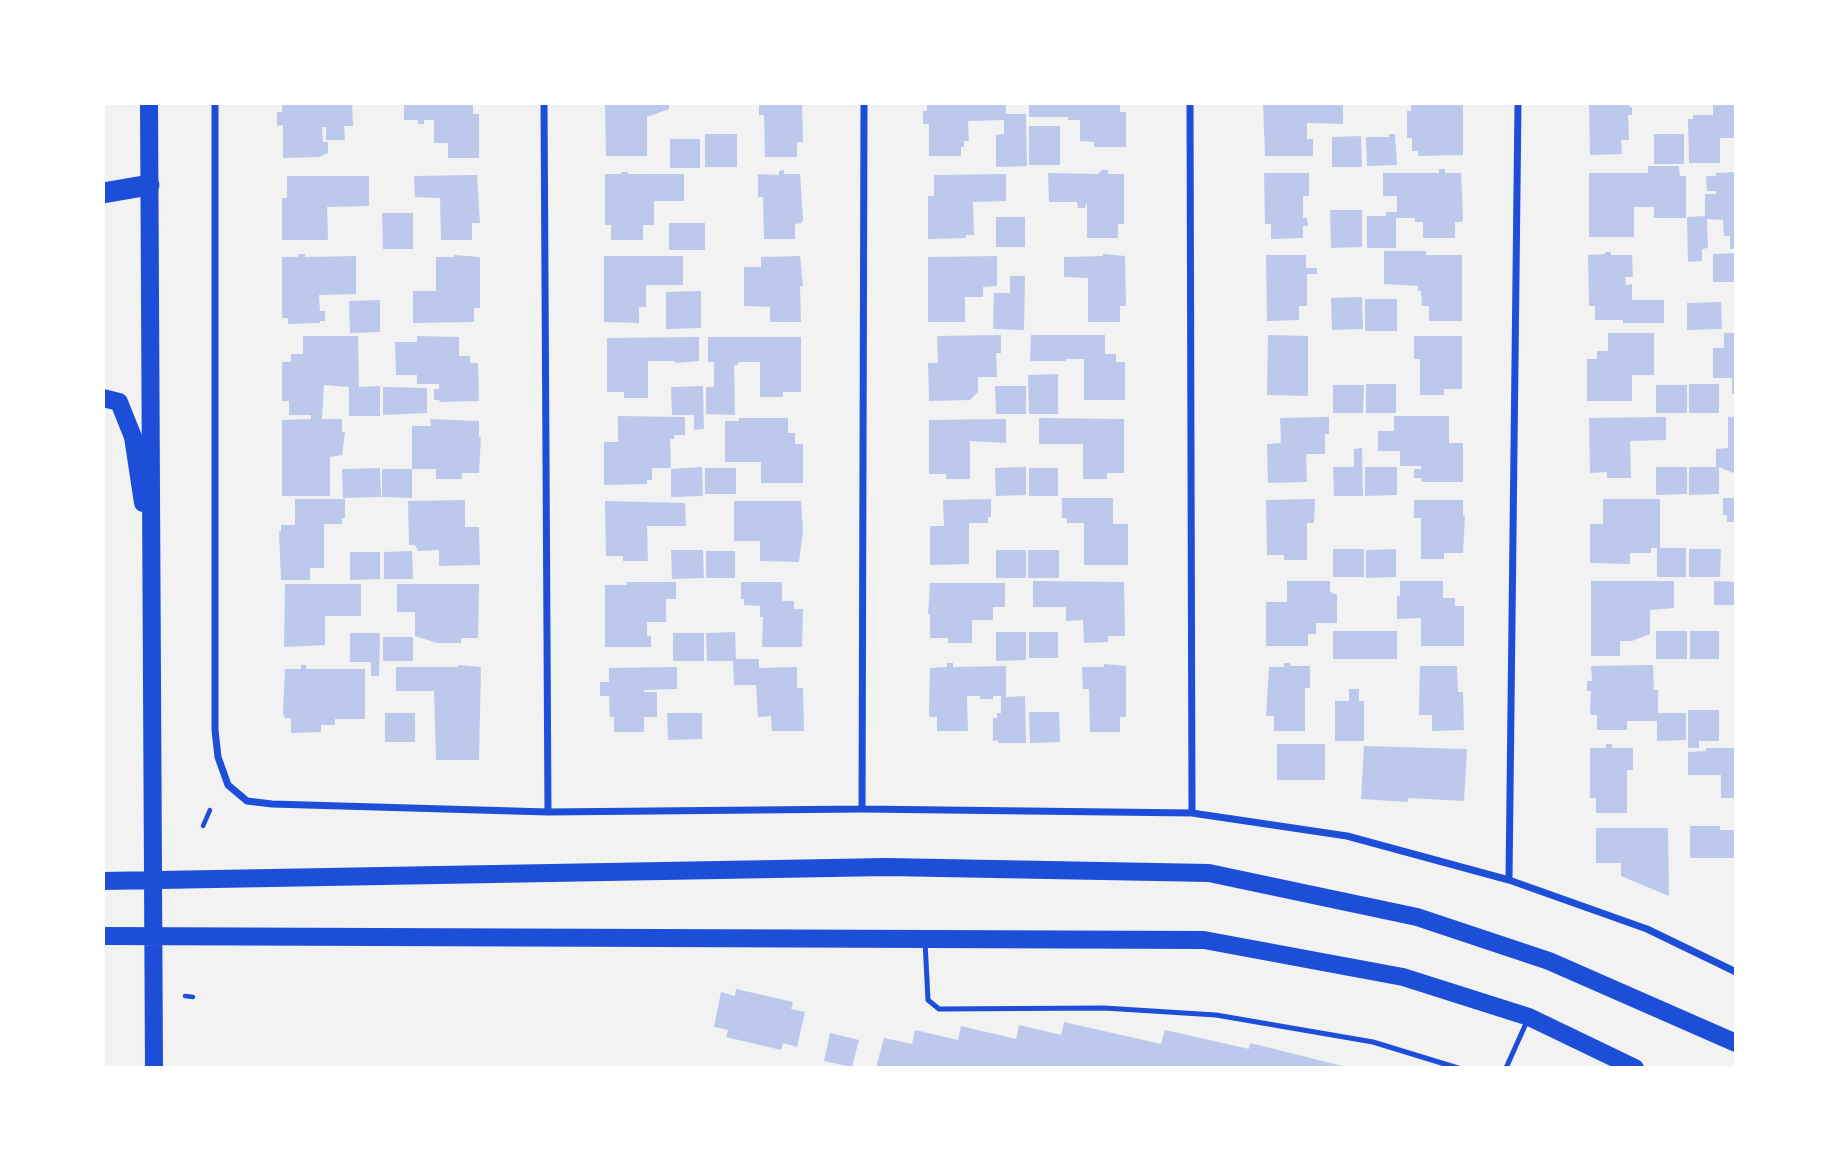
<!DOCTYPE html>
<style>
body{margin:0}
#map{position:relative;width:1839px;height:1171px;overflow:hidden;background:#f2f2f2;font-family:"Noto Serif",serif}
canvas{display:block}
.frame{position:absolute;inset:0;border:105px solid #fff;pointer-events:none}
</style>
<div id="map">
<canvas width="1839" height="1171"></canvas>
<div class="frame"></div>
</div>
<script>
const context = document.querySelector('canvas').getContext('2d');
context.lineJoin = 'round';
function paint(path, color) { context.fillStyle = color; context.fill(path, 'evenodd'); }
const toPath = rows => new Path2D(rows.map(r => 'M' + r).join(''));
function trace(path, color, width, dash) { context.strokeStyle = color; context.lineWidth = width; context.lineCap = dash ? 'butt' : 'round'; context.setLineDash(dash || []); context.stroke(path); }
paint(toPath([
 [282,103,352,103,353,126,344,126,345,140,326,140,326,127,322,127,323,142,328,142,328,153,319,157,283,158,283,125,277,126,277,112,282,112],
 [404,103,473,103,473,114,479,114,479,158,448,158,448,143,434,143,434,120,424,120,424,124,418,124,418,120,404,120],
 [605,103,669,103,669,109,647,117,647,156,606,156],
 [759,103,802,103,803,142,797,142,797,157,765,157,764,115,759,115],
 [927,103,1006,103,1006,114,1026,114,1027,166,996,167,996,135,1004,134,1004,120,968,121,969,141,964,141,964,147,961,147,961,156,929,156,929,124,923,124,923,111,927,111],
 [1029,103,1120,103,1120,112,1126,112,1126,147,1094,147,1094,142,1080,141,1080,120,1068,120,1068,117,1029,117],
 [1263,103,1343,103,1343,124,1307,123,1307,139,1313,139,1313,156,1265,156],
 [1411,103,1463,103,1463,155,1418,156,1418,151,1412,151,1412,138,1407,138,1407,111,1411,111],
 [1589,103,1629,103,1630,107,1632,107,1632,115,1628,115,1629,140,1621,140,1622,154,1590,155],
 [1713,103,1736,103,1736,138,1720,138,1720,163,1689,163,1688,119,1693,119,1693,115,1713,115],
 [1029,126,1060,126,1060,165,1029,165],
 [705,134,737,134,737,167,705,167],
 [1389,134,1395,134,1397,165,1367,166,1366,137,1389,137],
 [1654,134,1684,134,1684,164,1654,164],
 [1361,136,1362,167,1332,167,1332,137],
 [670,139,700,139,700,168,670,168],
 [1648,166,1679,166,1680,176,1686,176,1686,218,1654,218,1654,207,1634,207,1634,237,1589,237,1589,173,1648,173],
 [1439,169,1445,169,1445,173,1461,173,1463,219,1462,222,1455,222,1455,238,1423,238,1423,222,1415,222,1415,218,1396,218,1396,248,1367,248,1367,216,1386,216,1386,212,1397,212,1397,196,1383,196,1383,173,1439,173],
 [784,170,784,174,800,174,803,220,801,223,795,224,795,239,764,239,763,197,758,197,758,174,779,175,779,171],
 [1102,170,1108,170,1108,174,1124,174,1124,224,1118,224,1118,238,1087,238,1087,202,1085,208,1078,208,1077,202,1049,202,1048,173,1098,174],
 [621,172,628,172,628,174,684,174,684,201,654,201,654,225,643,225,643,240,611,240,611,225,605,225,605,174,621,174],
 [1736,172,1736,249,1730,249,1730,236,1724,236,1723,220,1707,219,1708,248,1702,249,1702,261,1688,262,1687,217,1705,216,1705,194,1716,194,1716,191,1707,191,1706,176,1716,176,1716,173],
 [1264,173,1309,173,1309,196,1303,196,1303,218,1307,218,1308,226,1303,226,1303,238,1271,239,1271,224,1265,224],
 [1006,174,1006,201,973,202,974,235,966,235,966,238,928,239,928,196,934,196,934,175],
 [477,175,480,223,472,223,472,240,441,240,440,198,415,197,414,176],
 [287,176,369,176,369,206,327,207,328,240,282,240,282,198,287,198],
 [1330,210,1362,210,1362,247,1331,248],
 [382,213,413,213,413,249,383,249],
 [996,217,1025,217,1025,247,996,247],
 [669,223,705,223,705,250,669,250],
 [1384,251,1426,251,1426,255,1462,255,1462,321,1429,321,1429,306,1422,306,1421,291,1418,291,1418,286,1384,284],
 [1605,252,1611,252,1611,255,1632,255,1633,277,1625,277,1626,285,1632,284,1632,300,1664,300,1664,323,1623,323,1623,320,1595,320,1595,306,1589,306,1588,255,1605,254],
 [1736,253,1736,282,1713,282,1713,254],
 [298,254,305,254,305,257,356,256,356,294,319,295,320,311,325,311,325,321,320,321,320,323,288,324,288,318,282,318,282,257,298,257],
 [1103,254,1125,256,1126,306,1120,306,1120,322,1088,322,1088,278,1064,277,1064,257,1103,256],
 [454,255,480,257,480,308,474,308,474,322,413,323,413,291,436,291,436,257,454,257],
 [1266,255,1306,255,1306,268,1317,268,1317,274,1307,274,1307,306,1299,306,1299,320,1267,321],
 [604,256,683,256,683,285,646,285,646,307,639,307,639,323,604,322],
 [800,256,803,286,800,286,801,322,770,322,770,307,744,306,744,267,761,267,761,257],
 [997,256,997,286,983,287,983,297,965,297,965,322,928,322,928,257],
 [1010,276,1025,276,1024,330,993,329,994,293,1010,293],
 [701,291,701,328,666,329,666,292],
 [1362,297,1363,329,1332,330,1331,298],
 [1365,299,1397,299,1397,331,1365,331],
 [380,300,380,332,350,333,349,301],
 [1721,302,1722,329,1687,330,1687,303],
 [1608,333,1654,333,1654,375,1632,375,1632,401,1587,401,1587,359,1597,359,1597,351,1608,351],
 [1724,333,1736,333,1736,394,1732,394,1732,378,1713,378,1713,348,1724,348],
 [1001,335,1001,353,996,353,997,377,978,377,978,392,970,400,929,401,928,363,938,363,937,336],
 [1031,335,1105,335,1105,354,1116,354,1116,362,1125,362,1125,400,1084,400,1084,359,1066,359,1066,361,1030,361],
 [1268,335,1308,336,1308,396,1267,395],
 [303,336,358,336,359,387,380,386,380,416,349,416,349,387,324,385,322,419,342,419,342,432,345,432,342,455,330,457,330,496,282,496,282,420,311,419,311,415,289,415,289,401,282,401,282,362,291,362,291,354,303,354],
 [417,336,459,337,459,356,470,356,470,363,478,363,479,401,440,402,439,400,434,400,434,389,439,389,439,384,417,384,417,375,396,375,395,342,417,342],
 [1414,336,1462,336,1462,389,1444,389,1444,395,1420,395,1420,359,1414,359],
 [699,337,699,361,675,363,675,361,648,361,648,398,624,398,624,392,607,392,607,338],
 [708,337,801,337,801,392,783,392,783,397,760,397,760,362,738,362,738,365,734,365,735,415,706,414,706,387,714,387,714,362,708,362],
 [1058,374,1058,414,1029,414,1028,375],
 [1366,384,1396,384,1396,413,1366,413],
 [1689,384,1719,384,1719,413,1689,413],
 [1333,385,1364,385,1363,413,1333,413],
 [1656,385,1687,385,1687,413,1656,413],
 [703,386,704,429,694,430,694,415,672,415,671,387],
 [995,386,1026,386,1026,414,996,414],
 [383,387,427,388,427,413,383,415],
 [618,416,685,417,685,435,674,435,674,439,670,439,671,468,652,468,652,480,647,480,647,484,604,485,604,442,618,442],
 [1394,416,1449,416,1449,443,1463,443,1463,482,1422,482,1422,478,1414,478,1414,469,1421,469,1421,466,1400,466,1400,451,1378,451,1378,431,1394,431],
 [1329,417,1329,434,1325,434,1325,454,1306,454,1307,482,1268,483,1267,444,1281,443,1280,418],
 [1666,417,1666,440,1630,441,1631,478,1607,478,1607,472,1590,473,1589,418],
 [1728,417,1736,417,1736,474,1719,467,1719,494,1689,495,1689,467,1716,467,1716,449,1728,448],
 [739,418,788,418,788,433,795,433,795,444,803,444,803,483,761,483,761,462,725,462,725,421,739,421],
 [1039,418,1124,419,1124,473,1107,473,1107,479,1083,479,1083,444,1039,444],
 [430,419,479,421,479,437,481,437,479,473,462,473,462,479,436,479,436,469,412,469,412,426,431,426],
 [1006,419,1006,443,970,441,970,479,946,479,946,474,929,474,929,420],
 [1362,448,1363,496,1334,496,1333,467,1354,467,1354,449],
 [702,467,703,496,671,497,671,469],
 [1026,467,1026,495,996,496,995,468],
 [1365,467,1397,467,1397,495,1365,496],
 [1656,467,1687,467,1687,494,1656,495],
 [380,468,381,497,343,498,342,469],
 [705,468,736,468,736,494,705,494],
 [1029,468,1058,468,1058,496,1029,496],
 [382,469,412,469,412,498,382,497],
 [1062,498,1113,498,1113,524,1128,524,1128,565,1084,565,1084,523,1067,523,1067,518,1062,518],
 [1723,498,1736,498,1736,522,1727,522,1727,515,1723,515],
 [295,499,345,499,345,518,342,518,342,524,324,524,324,568,310,568,310,580,281,580,279,531,281,531,281,525,295,525],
 [991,499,991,517,988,517,988,523,969,523,969,564,930,565,930,526,944,526,943,500],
 [1315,499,1314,523,1307,523,1307,560,1284,560,1284,555,1267,555,1266,500],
 [1603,499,1660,499,1660,548,1686,548,1686,577,1657,577,1657,548,1651,548,1651,553,1630,553,1630,564,1590,563,1590,524,1603,524],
 [465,500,465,527,479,527,480,565,439,566,439,550,418,551,415,545,409,545,408,501],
 [1414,500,1463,500,1463,516,1465,516,1463,553,1444,553,1444,559,1421,559,1421,518,1414,518],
 [605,501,685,503,686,526,647,526,648,561,623,561,623,556,606,556],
 [734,501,801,501,803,531,799,562,760,561,760,541,734,541],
 [1333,549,1364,549,1364,577,1333,577],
 [1396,549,1396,577,1366,578,1366,550],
 [1689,549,1721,549,1720,577,1689,577],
 [671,550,703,550,704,578,672,579],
 [996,550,1026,550,1026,578,996,578],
 [1028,550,1059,550,1059,578,1028,578],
 [412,551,413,579,384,579,384,552],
 [706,551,735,551,735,578,706,578],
 [350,552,380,552,380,579,350,580],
 [1033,581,1124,582,1125,636,1108,636,1108,642,1084,643,1083,620,1066,621,1066,607,1033,607],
 [1287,581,1330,581,1330,592,1337,595,1337,623,1316,623,1316,634,1308,634,1308,646,1266,646,1266,602,1287,602],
 [1400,581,1443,581,1443,598,1455,598,1455,606,1464,606,1464,646,1421,646,1421,618,1397,619,1397,596,1400,596],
 [1591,581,1674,581,1674,608,1650,610,1650,634,1632,641,1620,641,1620,656,1591,656],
 [1714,581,1736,582,1736,605,1714,605],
 [627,582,676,582,676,599,666,599,666,622,647,622,647,636,651,636,651,647,605,647,605,585,627,585],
 [741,582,782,582,782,601,794,601,794,609,803,609,802,647,762,647,763,617,760,617,760,606,744,605,744,599,741,599],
 [930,583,1005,583,1005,607,993,607,993,620,972,620,972,643,948,643,948,638,930,638,930,614,928,614],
 [285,584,361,584,361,616,325,616,325,645,284,647],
 [397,584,479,584,478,638,461,638,461,643,437,643,415,636,415,612,397,612],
 [1333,631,1397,631,1397,659,1333,659],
 [1656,631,1687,631,1687,659,1656,659],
 [1690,631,1719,631,1719,659,1690,659],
 [735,632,736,659,759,659,759,668,797,667,797,688,803,688,804,731,772,731,771,716,758,717,756,685,734,685,733,661,707,661,706,633],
 [996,632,1026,632,1026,660,996,661],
 [1029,632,1058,632,1058,658,1029,658],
 [350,633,380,633,379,676,371,676,371,662,350,662],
 [673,633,704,633,704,661,673,661],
 [383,637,413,637,413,661,383,661],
 [947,663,953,663,953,667,1006,666,1006,697,1025,696,1026,743,998,743,998,740,993,741,993,718,997,718,997,713,1001,713,1001,696,993,696,993,699,980,699,980,696,967,696,968,731,937,731,937,717,930,717,929,713,930,668,947,667],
 [1284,663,1290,663,1290,666,1310,666,1310,688,1305,688,1305,731,1274,731,1274,716,1266,716,1269,667,1284,667],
 [1104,664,1126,666,1126,717,1120,717,1120,732,1090,732,1089,689,1083,689,1082,667,1104,667],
 [301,665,306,665,306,669,365,669,365,719,335,719,335,725,321,725,321,732,291,733,291,718,285,718,283,714,285,669,301,669],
 [458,665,481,667,479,760,436,760,434,691,396,691,396,667,458,667],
 [1653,665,1654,690,1658,690,1658,713,1686,713,1686,740,1657,741,1657,721,1627,721,1627,730,1597,730,1597,715,1591,715,1590,711,1591,691,1587,691,1587,681,1592,681,1591,666],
 [1420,666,1457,666,1458,692,1463,692,1464,730,1432,731,1432,715,1419,715],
 [677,667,677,689,644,690,644,692,657,692,657,717,644,717,644,732,614,732,614,717,610,717,609,696,600,696,600,682,609,682,609,668],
 [1349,689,1359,689,1359,701,1364,701,1364,741,1335,741,1335,701,1349,701],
 [1688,710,1719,710,1719,741,1699,741,1699,748,1688,748],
 [1029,712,1059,712,1060,742,1030,743],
 [385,713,415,713,415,742,385,742],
 [667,713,702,713,702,739,668,740],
 [1277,744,1325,744,1325,780,1277,780],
 [1606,744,1612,744,1612,748,1633,748,1633,770,1627,770,1627,813,1596,813,1596,798,1590,798,1590,748,1606,748],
 [1364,746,1467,749,1464,801,1408,798,1408,802,1361,799],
 [1706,748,1736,748,1736,798,1721,798,1721,775,1688,775,1688,752,1706,751],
 [1690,826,1720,826,1720,830,1736,830,1736,858,1690,858],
 [1596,828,1668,828,1669,896,1621,876,1621,863,1596,863],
 [736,989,793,1002,791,1009,805,1012,797,1047,783,1043,781,1050,726,1037,728,1030,714,1027,721,992,735,996],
 [1064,1022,1161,1044,1165,1030,1249,1049,1250,1043,1350,1068,876,1068,884,1038,912,1044,915,1030,958,1040,961,1026,1016,1039,1019,1025,1061,1035],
 [830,1033,859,1040,852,1067,824,1061]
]), '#bdc9ec');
trace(toPath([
 [203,826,210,810],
 [185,996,193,997]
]), '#1d4ed8', 4.5);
trace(toPath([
 [925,941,928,1000,939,1009,1104,1008,1216,1015,1373,1042,1458,1068],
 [1506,1068,1528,1019]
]), '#1d4ed8', 5);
trace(toPath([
 [215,103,215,730,218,757,228,785,247,801,272,804,548,812,862,809,1192,813,1347,836,1509,880,1647,929,1736,972],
 [544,103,548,812],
 [1190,103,1192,813],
 [862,809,864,103],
 [1509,880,1518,103]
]), '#1d4ed8', 7);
trace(toPath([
 [149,103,154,1068],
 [103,398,119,402,133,437,143,503],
 [103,881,887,867,1209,873,1417,917,1549,961,1736,1043],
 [103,936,1204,940,1403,977,1529,1017,1635,1068]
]), '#1d4ed8', 18);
trace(toPath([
 [103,193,149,185]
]), '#1d4ed8', 21);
</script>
